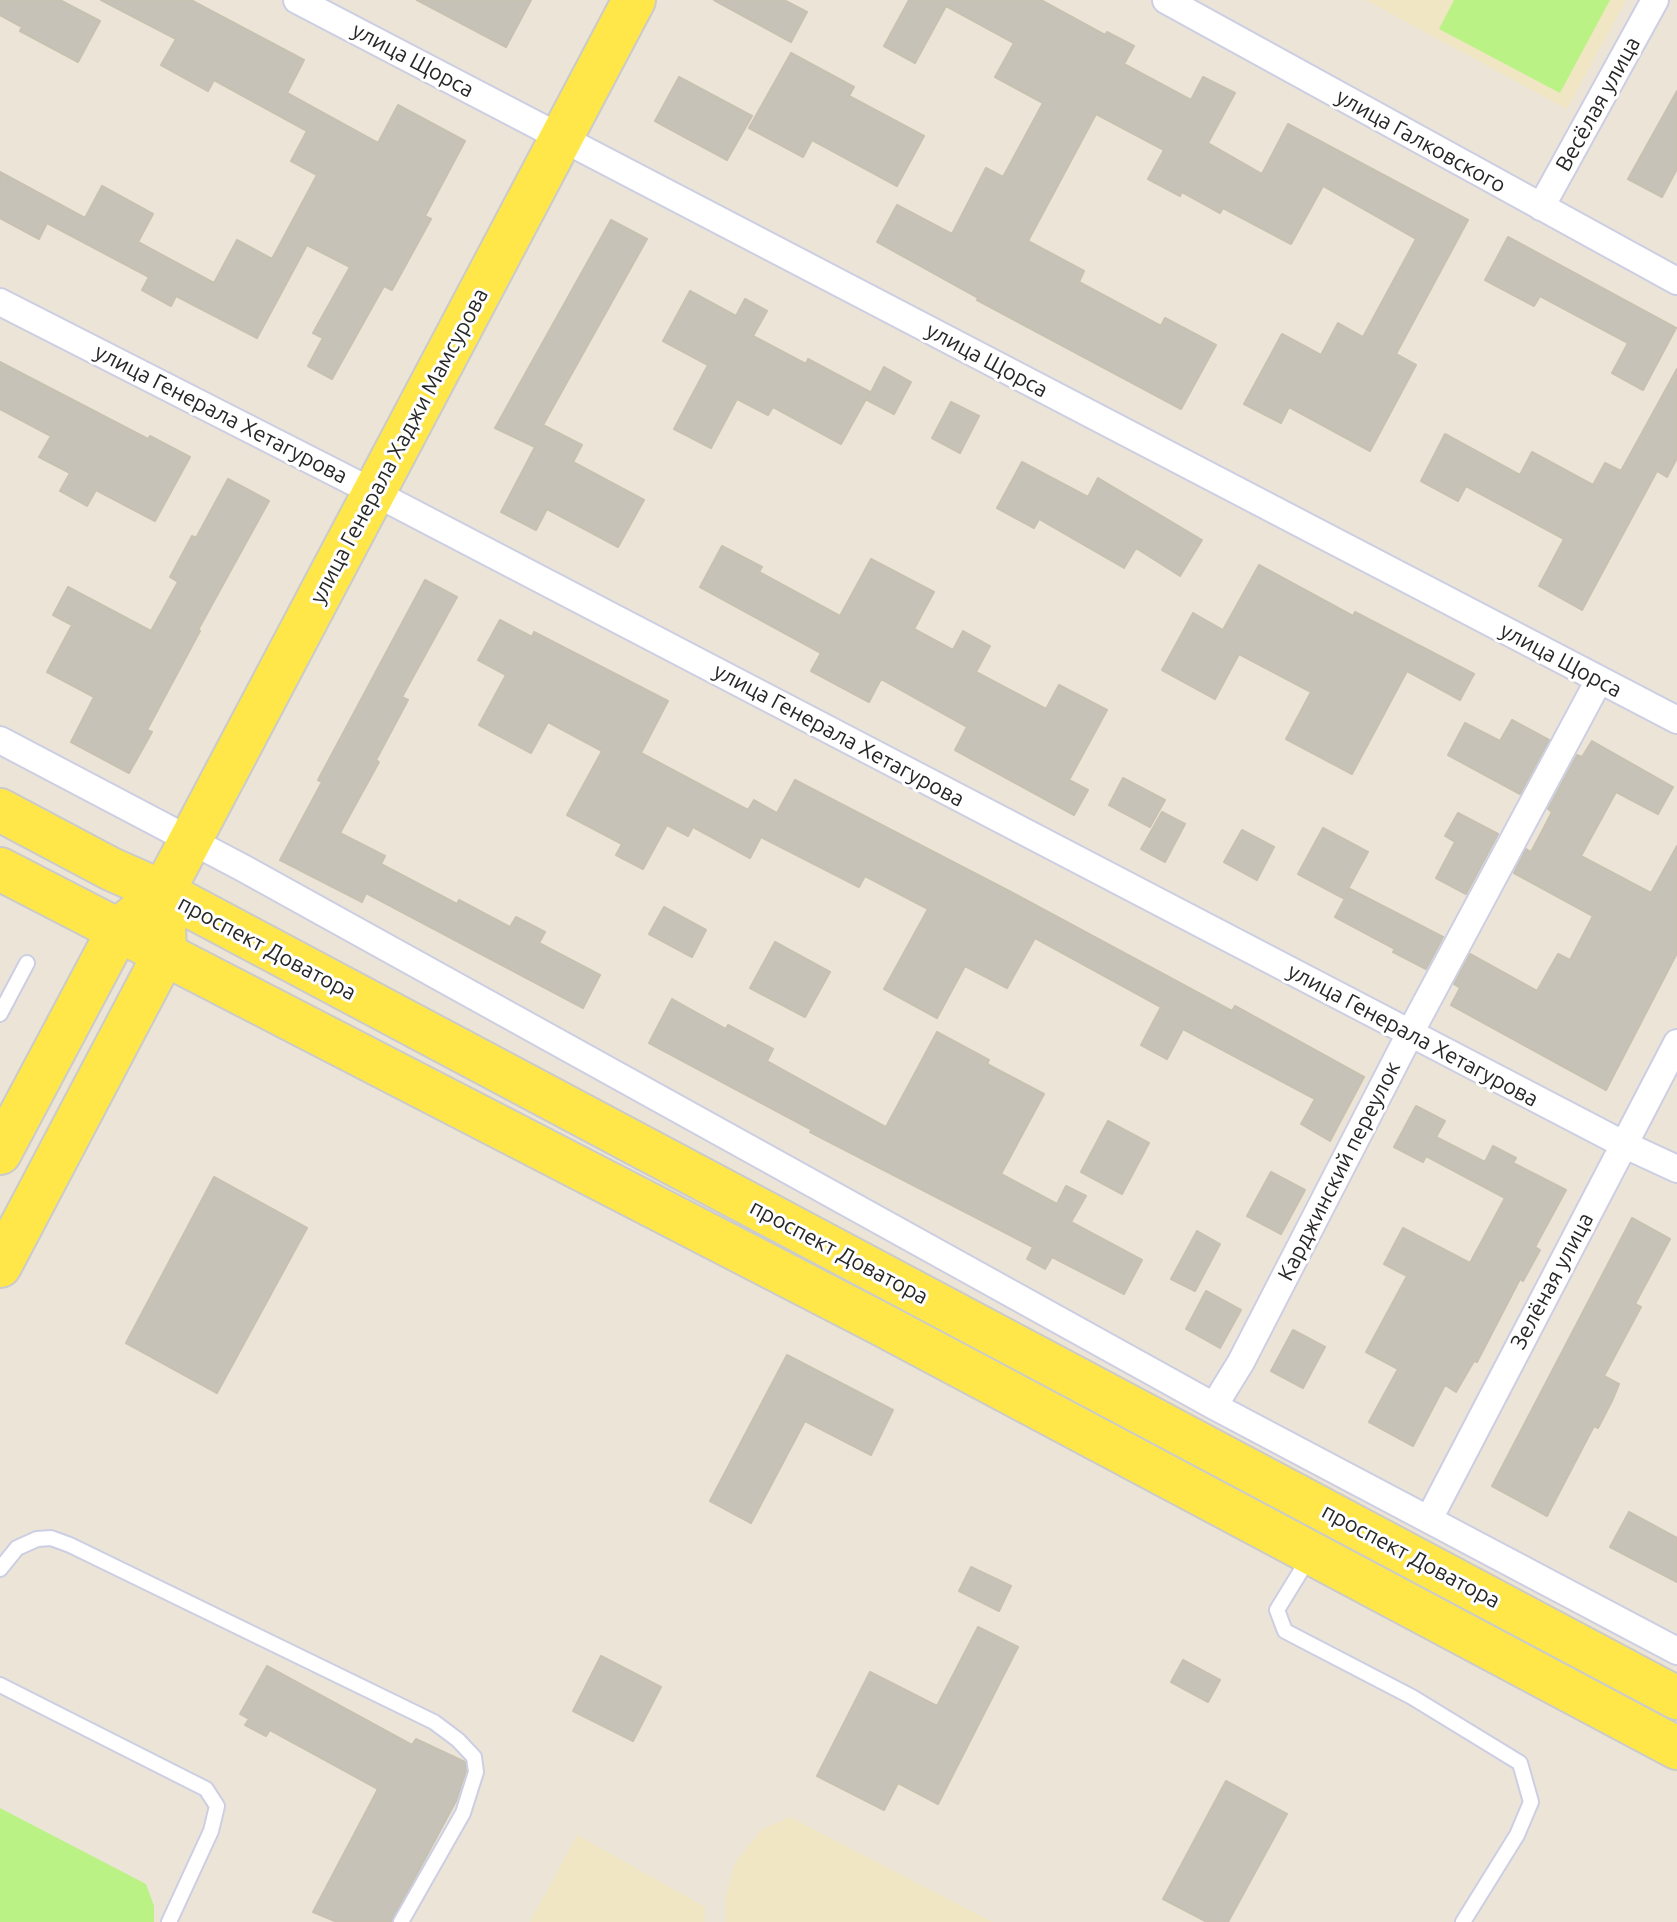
<!DOCTYPE html>
<meta charset="utf-8">
<style>
body{margin:0}
canvas{display:block;background:#ece5d7}
</style>
<canvas width="1677" height="1922"></canvas>
<script>
const context = document.querySelector('canvas').getContext('2d');
context.lineJoin = 'round';
function paint(path, color) { context.fillStyle = color; context.fill(path, 'evenodd'); }
const toPath = rows => new Path2D(rows.map(r => 'M' + r).join(''));
function trace(path, color, width, dash) { context.strokeStyle = color; context.lineWidth = width; context.lineCap = dash ? 'butt' : 'round'; context.setLineDash(dash || []); context.stroke(path); }
function label(font, color, halo, rows, align = 'center') {
  context.font = font + ' Ubuntu,sans-serif'; context.lineWidth = 6; context.setLineDash([]); context.textBaseline = 'middle'; context.strokeStyle = halo; context.fillStyle = color; for (const [text, x, y, turn = 0] of rows) {
    context.save(); context.translate(x, y); context.rotate((+turn || 0) * Math.PI / 180); context.textAlign = isNaN(turn) ? turn : align; if (halo) context.strokeText(text, 0, 0); context.fillText(text, 0, 0); context.restore();
  }
}
paint(toPath([
 [1366,0,1626,0,1567,109],
 [790,1817,992,1922,726,1922,726,1897,735,1863,761,1830],
 [577,1835,705,1907,705,1922,530,1922]
]), '#f0e6c3');
paint(toPath([
 [1454,0,1610,0,1560,93,1439,29],
 [0,1808,146,1884,154,1906,154,1922,0,1922]
]), '#baf286');
const building = toPath([
 [0,0,60,0,100,21,78,62,20,31,22,27,0,15,0,0],
 [101,0,191,0,304,60,287,93,378,143,398,105,465,141,425,216,431,219,392,290,384,286,332,379,308,366,323,338,313,333,350,267,307,245,257,338,176,296,171,306,142,290,149,277,47,223,39,239,0,218,0,172,85,218,102,186,153,214,138,242,214,283,237,240,272,259,317,175,291,161,307,131,214,80,208,91,161,65,176,39,101,0],
 [417,0,531,0,506,47,417,0],
 [714,0,784,0,807,12,791,42,714,0],
 [909,0,1041,0,1105,35,1107,32,1134,46,1124,64,1191,100,1203,77,1235,93,1208,143,1262,174,1288,124,1468,220,1396,354,1416,365,1370,451,1289,407,1281,423,1244,404,1282,334,1321,355,1338,323,1363,337,1416,239,1323,186,1291,244,1223,208,1220,213,1182,192,1180,196,1148,179,1164,150,1096,114,1028,241,1084,271,1079,282,1161,326,1165,318,1216,345,1181,409,977,300,978,298,877,242,897,205,952,234,986,168,1003,177,1043,103,995,77,1014,43,946,6,915,63,884,46,909,0],
 [791,53,854,87,849,96,924,136,897,186,812,140,803,157,749,128,791,53],
 [679,77,752,116,727,160,655,121,679,77],
 [1677,91,1677,169,1662,197,1628,179,1677,91],
 [611,220,647,239,543,425,582,445,573,462,644,500,618,547,547,509,536,530,501,512,535,447,495,428,611,220],
 [1508,237,1676,328,1643,390,1612,373,1628,343,1540,296,1534,306,1485,280,1508,237],
 [690,291,736,316,745,299,767,311,753,336,806,364,808,359,870,392,841,444,773,407,768,415,737,399,711,448,674,429,708,365,663,341,690,291],
 [0,362,148,439,150,436,190,457,155,521,96,490,87,506,60,491,70,473,39,457,51,436,0,409,0,362],
 [884,367,911,382,894,414,867,400,884,367],
 [1677,369,1677,458,1667,477,1657,471,1582,610,1539,586,1564,539,1466,486,1458,501,1421,481,1445,434,1520,475,1532,452,1593,485,1605,463,1621,471,1677,369],
 [951,402,979,416,960,453,932,438,951,402],
 [1022,462,1088,497,1098,478,1202,540,1180,576,1136,548,1124,568,1039,519,1034,528,997,508,1022,462],
 [228,479,269,501,198,630,200,631,147,730,152,732,129,773,71,742,94,697,47,672,72,625,53,615,68,587,151,631,178,582,170,577,192,536,196,538,228,479],
 [722,546,762,567,759,572,840,616,871,559,934,592,914,629,953,650,963,631,990,646,976,672,1046,709,1059,685,1107,710,1069,780,1088,790,1074,815,955,750,967,727,881,679,869,702,811,671,821,653,700,587,722,546],
 [1259,565,1353,616,1355,612,1474,674,1460,700,1407,671,1352,774,1286,739,1311,692,1239,654,1215,699,1162,670,1193,613,1223,630,1259,565],
 [425,580,457,597,402,697,408,700,376,760,379,762,340,833,385,856,381,864,457,904,459,900,510,927,516,917,545,932,539,943,600,975,583,1008,366,893,362,902,280,860,322,782,318,780,425,580],
 [500,620,532,637,534,632,668,701,641,753,748,810,754,800,777,813,795,780,1011,892,1232,1011,1235,1006,1364,1077,1330,1141,1301,1124,1315,1099,1183,1029,1167,1059,1141,1045,1161,1007,1035,938,1007,988,965,966,937,1018,884,989,928,909,865,876,859,887,761,837,750,858,693,827,688,836,667,825,643,869,616,855,622,844,567,815,602,751,548,722,531,753,479,725,506,675,478,660,500,620],
 [1512,720,1549,740,1520,794,1448,755,1465,723,1500,741,1512,720],
 [1592,741,1673,787,1658,814,1616,792,1581,856,1651,893,1677,846,1677,953,1606,1090,1451,1005,1460,988,1454,984,1470,954,1537,991,1558,954,1570,960,1593,916,1514,873,1526,849,1531,852,1552,812,1548,809,1577,755,1582,757,1592,741],
 [1123,778,1165,800,1150,827,1109,805,1123,778],
 [1162,812,1185,824,1165,862,1141,849,1162,812],
 [1458,813,1498,834,1466,894,1436,878,1455,842,1445,836,1458,813],
 [1323,828,1368,852,1343,898,1298,874,1323,828],
 [1242,830,1274,847,1257,880,1224,862,1242,830],
 [1350,889,1443,937,1426,969,1393,952,1395,949,1335,917,1350,889],
 [664,907,706,930,692,957,649,934,664,907],
 [775,942,830,972,805,1017,750,988,775,942],
 [672,999,726,1029,728,1025,773,1049,767,1061,886,1127,937,1032,989,1060,987,1064,1044,1094,1001,1174,1057,1204,1066,1186,1086,1196,1071,1222,1142,1260,1124,1294,1052,1257,1045,1269,1027,1259,1033,1247,810,1132,812,1130,649,1043,672,999],
 [1416,1106,1445,1121,1436,1137,1485,1162,1493,1146,1516,1158,1513,1163,1566,1190,1535,1247,1540,1250,1523,1281,1520,1279,1477,1362,1474,1361,1456,1392,1445,1385,1413,1446,1369,1422,1398,1369,1366,1352,1407,1276,1384,1264,1403,1228,1470,1263,1505,1198,1426,1156,1423,1162,1394,1147,1416,1106],
 [1108,1121,1149,1143,1122,1194,1081,1172,1108,1121],
 [1271,1172,1305,1190,1281,1234,1247,1216,1271,1172],
 [214,1177,307,1228,217,1393,126,1343,214,1177],
 [1632,1218,1670,1239,1635,1304,1641,1307,1604,1376,1619,1384,1612,1401,1598,1428,1594,1426,1547,1516,1492,1486,1632,1218],
 [1197,1231,1220,1244,1195,1291,1171,1279,1197,1231],
 [1206,1291,1241,1310,1220,1348,1186,1329,1206,1291],
 [1293,1330,1325,1347,1303,1388,1271,1371,1293,1330],
 [787,1355,893,1410,871,1455,805,1421,751,1523,710,1501,787,1355],
 [1629,1512,1677,1538,1677,1582,1610,1547,1629,1512],
 [971,1567,1011,1586,999,1611,959,1591,971,1567],
 [978,1627,1018,1647,938,1804,898,1783,884,1810,817,1776,870,1672,937,1706,978,1627],
 [601,1656,661,1687,633,1741,573,1711,601,1656],
 [1183,1660,1220,1680,1208,1702,1171,1682,1183,1660],
 [267,1666,412,1745,416,1739,465,1762,466,1771,456,1801,391,1922,337,1922,313,1912,378,1789,270,1730,266,1736,245,1725,249,1719,240,1714,267,1666],
 [1226,1781,1287,1814,1228,1922,1207,1922,1163,1899,1226,1781]
]);
paint(building, '#c7c2b7');
trace(building, '#c7c1b1', 2);
const service = toPath([
 [0,1014,27,963],
 [1310,1556,1277,1610,1285,1631,1412,1697,1520,1763,1531,1802,1517,1835,1463,1922],
 [0,1569,17,1548,37,1539,51,1538,70,1545,434,1722,458,1740,474,1757,476,1772,463,1813,401,1922],
 [0,1685,206,1789,217,1806,211,1831,169,1922]
]);
const minor = toPath([
 [297,0,1677,720],
 [1166,0,1677,281],
 [1541,207,1655,0],
 [0,302,375,493,1623,1144,1677,1169],
 [0,740,243,868,1214,1406,1677,1651],
 [1214,1406,1241,1362,1418,1018,1599,680],
 [1429,1519,1677,1043]
]);
const primary = toPath([
 [0,810,111,869,163,892,1677,1698],
 [0,869,879,1323,1677,1748],
 [0,1153,119,929,163,892,634,0],
 [0,1266,165,953,164,925]
]);
trace(service, '#cccee3', 18);
trace(minor, '#cccee3', 30);
trace(primary, '#cbcbcb', 46);
trace(service, '#fff', 14);
trace(minor, '#fff', 26);
trace(primary, '#ffe749', 42);
label('22px', '#272727', '#fff', [
 ["улица Щорса",413,60,28],
 ["Весёлая улица",1598,104,-61],
 ["улица Галковского",1421,141,29],
 ["улица Щорса",987,360,28],
 ["улица Генерала Хетагурова",221,414,27],
 ["улица Генерала Хаджи Мамсурова",399,446,-62],
 ["улица Щорса",1561,660,28],
 ["улица Генерала Хетагурова",839,735,28],
 ["проспект Доватора",267,948,28],
 ["улица Генерала Хетагурова",1413,1035,28],
 ["Карджинский переулок",1339,1171,-63],
 ["проспект Доватора",839,1252,28],
 ["Зелёная улица",1552,1281,-62],
 ["проспект Доватора",1411,1556,28]
]);
</script>
